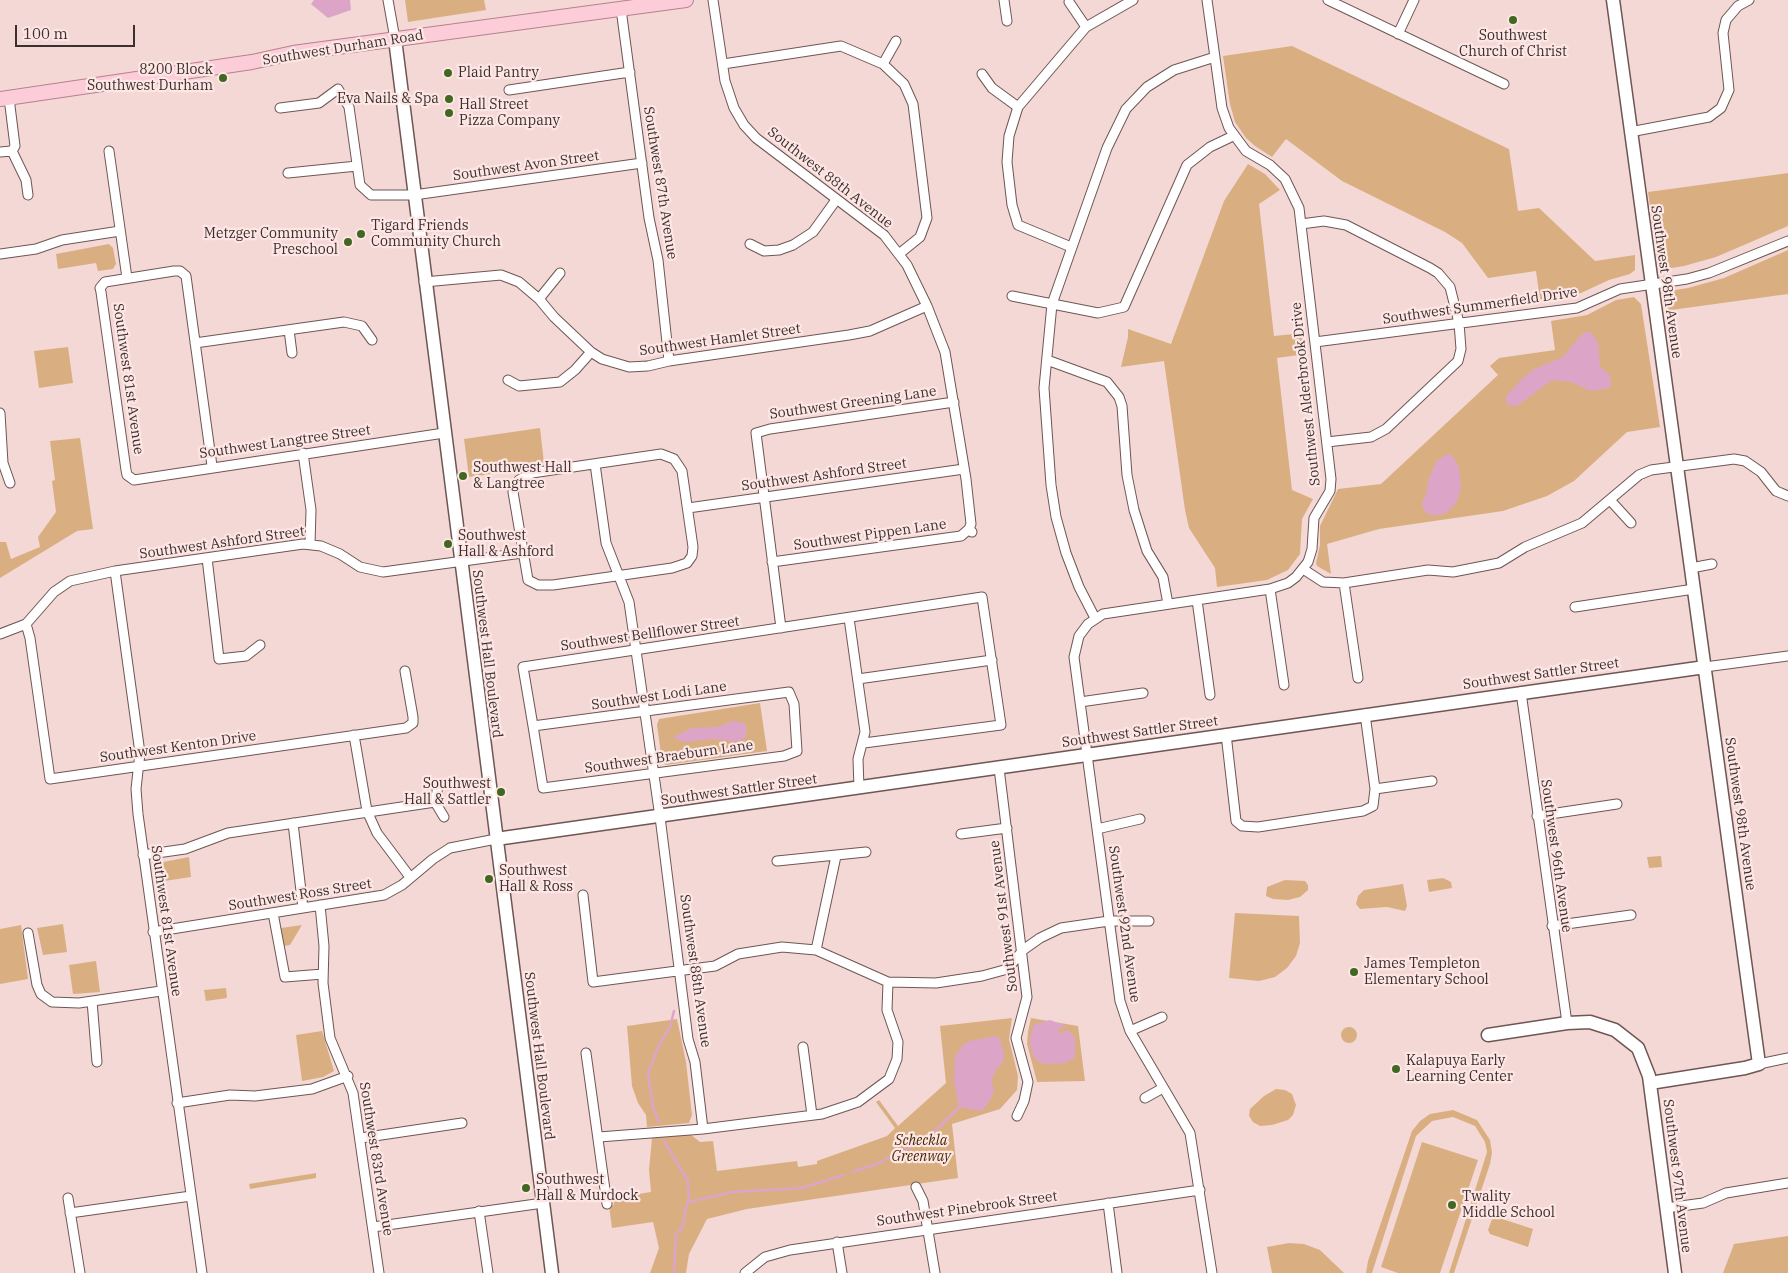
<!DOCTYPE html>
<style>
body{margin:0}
#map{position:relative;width:1788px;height:1273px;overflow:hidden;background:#f4d8d5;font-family:"IBM Plex Serif",serif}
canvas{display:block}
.scale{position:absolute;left:15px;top:25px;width:120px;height:22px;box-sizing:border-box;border:2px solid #3b302f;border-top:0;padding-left:6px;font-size:15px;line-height:18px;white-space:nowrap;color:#3b302f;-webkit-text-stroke:4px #fde6e4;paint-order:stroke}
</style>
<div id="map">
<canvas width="1788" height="1273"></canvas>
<div class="scale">100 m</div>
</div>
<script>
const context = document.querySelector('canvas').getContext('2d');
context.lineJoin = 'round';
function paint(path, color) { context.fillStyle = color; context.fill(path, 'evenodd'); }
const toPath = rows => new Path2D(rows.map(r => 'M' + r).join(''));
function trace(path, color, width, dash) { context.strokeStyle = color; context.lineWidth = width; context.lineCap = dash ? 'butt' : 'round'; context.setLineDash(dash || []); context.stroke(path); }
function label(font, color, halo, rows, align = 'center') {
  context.font = font + ' "IBM Plex Serif",serif'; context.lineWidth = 4.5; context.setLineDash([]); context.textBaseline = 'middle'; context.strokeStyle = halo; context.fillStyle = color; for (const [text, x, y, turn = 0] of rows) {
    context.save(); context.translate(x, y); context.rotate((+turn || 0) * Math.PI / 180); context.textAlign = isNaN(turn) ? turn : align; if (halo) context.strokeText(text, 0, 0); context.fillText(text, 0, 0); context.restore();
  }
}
paint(toPath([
 [405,0,484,0,486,10,408,22],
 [1292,46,1509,149,1518,211,1539,208,1595,261,1635,255,1635,270,1630,274,1609,280,1581,293,1540,300,1536,271,1488,278,1462,243,1445,232,1342,181,1286,139,1272,157,1255,146,1246,138,1235,122,1230,104,1223,56],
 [1248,164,1265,174,1280,190,1259,204,1274,336,1303,333,1306,354,1277,358,1292,490,1313,499,1302,519,1300,554,1288,570,1267,580,1217,587,1215,568,1189,528,1185,510,1164,361,1121,367,1128,337,1128,329,1171,344,1224,201],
 [1788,173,1788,226,1716,257,1684,266,1659,270,1648,192],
 [109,244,113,248,116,264,113,269,98,271,96,263,58,269,56,254],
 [1788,250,1788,294,1664,311,1662,292,1688,288,1724,278],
 [1634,297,1641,304,1660,427,1627,432,1574,481,1547,496,1503,511,1379,529,1327,544,1331,574,1317,566,1316,563,1320,545,1320,526,1338,489,1381,484,1498,375,1490,366,1499,358,1555,350,1551,321,1587,315,1616,300],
 [68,347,73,383,39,388,34,351],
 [540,428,544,463,522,466,513,471,469,477,464,439],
 [80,438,93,529,77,531,0,578,0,542,6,542,11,559,40,547,38,537,56,512,52,481,55,480,50,441],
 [760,703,767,751,666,765,662,762,657,725,659,719],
 [1661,856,1662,867,1649,868,1647,857],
 [189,857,191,877,158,882,156,868,158,863],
 [1443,878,1451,882,1452,888,1429,892,1427,880],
 [1285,880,1305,881,1308,885,1308,890,1300,897,1288,900,1273,899,1266,896,1267,887],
 [1403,884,1407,906,1405,911,1387,907,1360,909,1356,904,1358,896,1364,890],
 [1235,913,1299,916,1300,943,1296,956,1287,968,1275,977,1259,981,1229,978],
 [63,924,67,952,43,955,37,928],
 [21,925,28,979,0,984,0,929],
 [302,925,290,945,284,946,281,928],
 [96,961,100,992,73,994,69,965],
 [226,988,227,998,206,1001,204,990],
 [1012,1018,1009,1039,1018,1076,1017,1090,1000,1109,952,1124,958,1178,747,1209,707,1219,689,1254,686,1273,650,1273,659,1248,653,1222,612,1228,609,1206,614,1205,613,1198,651,1192,649,1170,652,1138,690,1134,700,1142,713,1141,717,1171,797,1161,798,1167,817,1164,817,1161,887,1136,895,1128,876,1102,879,1100,898,1126,946,1083,940,1026],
 [1031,1018,1078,1026,1085,1081,1037,1082,1027,1044,1028,1031],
 [677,1019,686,1062,692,1115,689,1123,647,1127,646,1115,638,1103,632,1086,627,1026],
 '1341 1035a8 8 0 1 1 16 0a8 8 0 1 1-16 0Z',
 [322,1031,334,1071,323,1077,302,1081,296,1035],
 [1276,1089,1285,1090,1292,1094,1296,1105,1293,1115,1288,1120,1272,1125,1260,1126,1253,1122,1249,1116,1250,1109,1264,1096],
 [1453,1110,1477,1120,1490,1140,1492,1153,1490,1164,1454,1273,1449,1273,1487,1152,1485,1142,1475,1126,1453,1117,1432,1121,1416,1136,1372,1273,1366,1273,1368,1261,1412,1131,1420,1121,1430,1114],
 [1422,1142,1478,1160,1440,1273,1398,1273,1381,1267],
 [316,1173,316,1178,250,1189,249,1184],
 [1496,1217,1533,1229,1528,1247,1490,1234,1488,1230,1492,1219],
 [1788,1236,1788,1273,1723,1273,1734,1244],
 [1289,1243,1304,1244,1320,1250,1344,1273,1272,1273,1267,1247]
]), '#d9af82');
paint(toPath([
 [314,0,350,0,351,10,328,18,311,4],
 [1586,332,1591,332,1598,343,1600,367,1609,374,1611,383,1609,388,1591,391,1571,382,1552,380,1517,406,1507,405,1506,396,1524,377,1534,369,1563,357,1581,335],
 [1451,454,1459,467,1461,487,1458,499,1452,508,1442,515,1430,515,1425,512,1422,504,1427,491,1428,481,1436,462,1445,455],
 [733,721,741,722,746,725,746,737,740,741,730,742,727,740,711,739,684,742,673,737,692,728,717,727],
 [1050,1020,1066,1026,1058,1030,1058,1034,1068,1030,1075,1038,1075,1057,1066,1063,1045,1064,1037,1061,1033,1055,1030,1043,1032,1029,1035,1024],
 [996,1036,1000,1039,1004,1055,1003,1062,996,1069,991,1082,994,1089,992,1097,982,1111,959,1107,954,1081,955,1056,964,1044,970,1041]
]), '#dca5c8');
trace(toPath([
 [659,1122,653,1107,648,1073,659,1045,670,1027,674,1011],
 [664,1141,688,1181,689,1202,687,1203,682,1228,676,1234,674,1273],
 [852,1172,879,1163,927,1139,959,1107],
 [689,1202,732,1192,801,1188,844,1175]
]), '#dca5c8', 2.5);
const street = toPath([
 [388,0,395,39],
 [713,0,725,81,734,108,744,125,756,138,884,235,907,265,927,306,945,352,966,479,971,524,969,529,972,532],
 [1004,0,1007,21],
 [1207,0,1222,108,1229,128,1246,151,1270,165,1285,179,1299,208,1331,479,1330,491,1314,518,1312,549,1308,562,1296,577,1288,583,1270,589,1103,614,1088,624,1079,636,1074,657,1120,1001,1130,1031,1190,1133,1212,1273],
 [1328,0,1504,84],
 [1069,2,1086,27],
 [621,9,649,218,658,260,669,361],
 [1398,34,1414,0],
 [723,64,841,46,883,64,904,84,913,104,927,218,920,237,899,254],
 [883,64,896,41],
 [982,74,992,88,1018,107],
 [509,90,630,72],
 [280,108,319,103,338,89,349,107,360,185,371,195,414,195,642,163],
 [1630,132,1709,117,1721,108,1729,90,1723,33,1726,20,1738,6,1749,0],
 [12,151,26,180,28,195],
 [109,151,127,278],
 [0,152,12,151,15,146,9,98],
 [288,173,357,166],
 [1301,224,1324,221,1346,225,1430,268,1438,273,1450,287,1459,323,1461,349,1458,361,1386,429,1371,437,1327,442],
 [750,244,764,251,779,250,793,245,813,232,836,200],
 [1071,247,1018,225,1012,205,1007,162,1009,136,1018,107,1086,27,1133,0],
 [0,254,36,249,62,240,120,231],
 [424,282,501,275,519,282,539,299,554,317,591,352,602,359,629,367,648,366,669,361,849,335,870,331,927,306],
 [1012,296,1098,313,1124,307,1187,165,1210,147,1233,136],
 [539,299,560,273],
 [289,330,292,353],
 [1315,342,1577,308,1620,289,1687,279,1709,273,1788,241],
 [195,343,344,322,362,326,372,340],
 [1047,360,1107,382,1119,397,1122,406,1127,475,1134,510,1147,551,1163,577,1168,604],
 [508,380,519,386,560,382,575,370,591,352],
 [0,413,3,463,10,483],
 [303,453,311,510,310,544],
 [661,454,674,459,682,471,693,547,692,556,687,563,672,568,553,585,538,585,528,580,513,492,519,480,532,473,661,454],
 [595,464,606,543,629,602,660,817,688,1039,695,1062,703,1129],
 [212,466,186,276,180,271,174,271,105,282,100,288,101,292,126,470,127,475,134,480,444,433],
 [1610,500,1631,523],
 [688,508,964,469],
 [207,558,219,659,246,656,260,645],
 [772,562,961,536,969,529],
 [1691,568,1712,564],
 [1303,569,1323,582,1344,583,1428,570,1453,572,1499,563,1525,547,1582,523,1639,475,1651,470,1734,459,1745,461,1761,472,1776,491,1788,496],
 [115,571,140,753,136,789,138,814,202,1273],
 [1344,583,1358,678],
 [1270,589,1284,685],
 [1197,600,1210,695],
 [1575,607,1694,589],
 [849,618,865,732,858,759,859,788],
 [1095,618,1079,587,1066,553,1056,517,1051,485,1044,388,1052,304,1107,148,1126,109,1147,87,1174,70,1215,57],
 [26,624,30,638,50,779,406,728,413,723,413,717,405,671],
 [781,628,756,433,770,429,954,402],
 [0,634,26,624,54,592,70,581,115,571,303,544,321,546,340,554,360,567,383,572,522,553],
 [1705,667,1788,656],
 [858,679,992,660],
 [1521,692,1567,1023],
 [1080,702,1143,693],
 [533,726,789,692,794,704,797,751,784,756,543,788,533,726,523,667,982,597,1001,725,864,743],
 [1226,734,1236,821,1242,826,1258,827,1363,811,1373,806,1375,789,1365,714],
 [354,735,367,811,377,833,410,877],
 [999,768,1027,997,1016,1038,1028,1082,1024,1101,1017,1116],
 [438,786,435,802,444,817],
 [1375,789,1432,781],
 [1537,816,1617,804],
 [293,823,303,908],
 [1097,829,1140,819],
 [961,834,1007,828],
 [143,855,185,849,228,833,435,802],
 [777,861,866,852],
 [583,895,593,982,715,966,738,954,782,947,816,950,888,982,936,983,982,976,1004,970,1010,966,1023,950,1040,938,1061,928,1109,921,1149,921],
 [320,905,324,946,323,983,330,1038,353,1093,379,1273],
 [273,913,285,977,323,974],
 [1552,926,1631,915],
 [153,932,384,895,402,885,433,859,450,848,496,839],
 [28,933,37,985,41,994,52,1002,79,1003,161,991],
 [816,950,836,856],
 [92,1001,97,1062],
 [1130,1031,1162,1017],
 [803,1047,812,1115],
 [586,1053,607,1204],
 [1759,1064,1788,1058],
 [1145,1098,1163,1088],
 [177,1103,230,1095,255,1096,312,1089,348,1076],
 [599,1137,703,1129,822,1114,858,1102,889,1079,897,1059,898,1042,887,1010,888,982],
 [361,1138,462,1123],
 [916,1187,923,1201,935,1273],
 [68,1198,80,1273],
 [1108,1203,1117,1273],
 [1666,1208,1703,1203,1726,1193,1788,1183],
 [479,1211,488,1273],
 [70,1213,191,1196],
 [373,1227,543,1203],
 [837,1242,842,1273],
 [745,1273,765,1257,790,1250,1200,1190]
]);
const secondary = toPath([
 [1613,0,1759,1064,1745,1068,1650,1083],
 [395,39,552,1273],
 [496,839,1705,667],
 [1488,1035,1567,1023,1590,1022,1615,1030,1638,1048,1649,1076,1675,1273]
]);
const primary = toPath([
 [0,99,252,62,293,53,686,0]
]);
trace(street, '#6e5654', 11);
trace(secondary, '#6e5654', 15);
trace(primary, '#b7808d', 16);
trace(street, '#fff', 9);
trace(secondary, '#fff', 12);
trace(primary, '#fccdd9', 14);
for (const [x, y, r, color] of [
 [1513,20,5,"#416721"],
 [448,73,5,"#416721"],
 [223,78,5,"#416721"],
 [449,99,5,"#416721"],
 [449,113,5,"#416721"],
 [361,234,5,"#416721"],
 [348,242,5,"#416721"],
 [463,476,5,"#416721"],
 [448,544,5,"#416721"],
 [501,792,5,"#416721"],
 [489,879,5,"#416721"],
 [1354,972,5,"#416721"],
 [1396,1069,5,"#416721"],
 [526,1188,5,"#416721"],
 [1452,1205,5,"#416721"]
]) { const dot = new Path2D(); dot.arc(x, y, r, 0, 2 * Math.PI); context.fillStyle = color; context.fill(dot); trace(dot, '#fde6e4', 2); }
label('14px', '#3b302f', '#fde6e4', [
 ["Southwest",1513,36,"center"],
 ["Church of Christ",1513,52,"center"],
 ["8200 Block",213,70,"right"],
 ["Southwest Durham",213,86,"right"],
 ["Plaid Pantry",458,73],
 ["Eva Nails & Spa",439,99,"right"],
 ["Hall Street",459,105],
 ["Pizza Company",459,121],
 ["Tigard Friends",371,226],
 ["Community Church",371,242],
 ["Metzger Community",338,234,"right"],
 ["Preschool",338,250,"right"],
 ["Southwest Hall",473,468],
 ["& Langtree",473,484],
 ["Southwest",458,536],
 ["Hall & Ashford",458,552],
 ["Southwest",491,784,"right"],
 ["Hall & Sattler",491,800,"right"],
 ["Southwest",499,871],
 ["Hall & Ross",499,887],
 ["James Templeton",1364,964],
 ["Elementary School",1364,980],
 ["Kalapuya Early",1406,1061],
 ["Learning Center",1406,1077],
 ["Southwest",536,1180],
 ["Hall & Murdock",536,1196],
 ["Twality",1462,1197],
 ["Middle School",1462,1213]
], 'left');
label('14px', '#3b302f', '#fde6e4', [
 ["Southwest Durham Road",343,48,-9],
 ["Southwest Avon Street",526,166,-8],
 ["Southwest 88th Avenue",830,178,38],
 ["Southwest 87th Avenue",660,183,81],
 ["Southwest 98th Avenue",1666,282,82],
 ["Southwest Summerfield Drive",1480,306,-8],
 ["Southwest Hamlet Street",720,340,-8],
 ["Southwest 81st Avenue",128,379,82],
 ["Southwest Alderbrook Drive",1306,394,-96],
 ["Southwest Greening Lane",853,403,-8],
 ["Southwest Langtree Street",285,442,-8],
 ["Southwest Ashford Street",824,475,-8],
 ["Southwest Pippen Lane",870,535,-8],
 ["Southwest Ashford Street",222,543,-8],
 ["Southwest Bellflower Street",650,634,-8],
 ["Southwest Hall Boulevard",487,654,83],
 ["Southwest Sattler Street",1541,674,-8],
 ["Southwest Lodi Lane",659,696,-8],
 ["Southwest Sattler Street",1140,732,-8],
 ["Southwest Kenton Drive",178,747,-8],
 ["Southwest Braeburn Lane",669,757,-8],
 ["Southwest Sattler Street",739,790,-8],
 ["Southwest 98th Avenue",1740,814,82],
 ["Southwest 96th Avenue",1556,856,82],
 ["Southwest Ross Street",300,895,-9],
 ["Southwest 91st Avenue",1004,916,-97],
 ["Southwest 81st Avenue",166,921,82],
 ["Southwest 92nd Avenue",1124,924,82],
 ["Southwest 88th Avenue",695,971,82],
 ["Southwest Hall Boulevard",539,1056,83],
 ["Southwest 83rd Avenue",376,1159,81],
 ["Southwest 97th Avenue",1677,1176,83],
 ["Southwest Pinebrook Street",967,1209,-8]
]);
label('italic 14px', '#472a04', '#fde6e4', [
 ["Scheckla",921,1141],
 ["Greenway",921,1157]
]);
</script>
